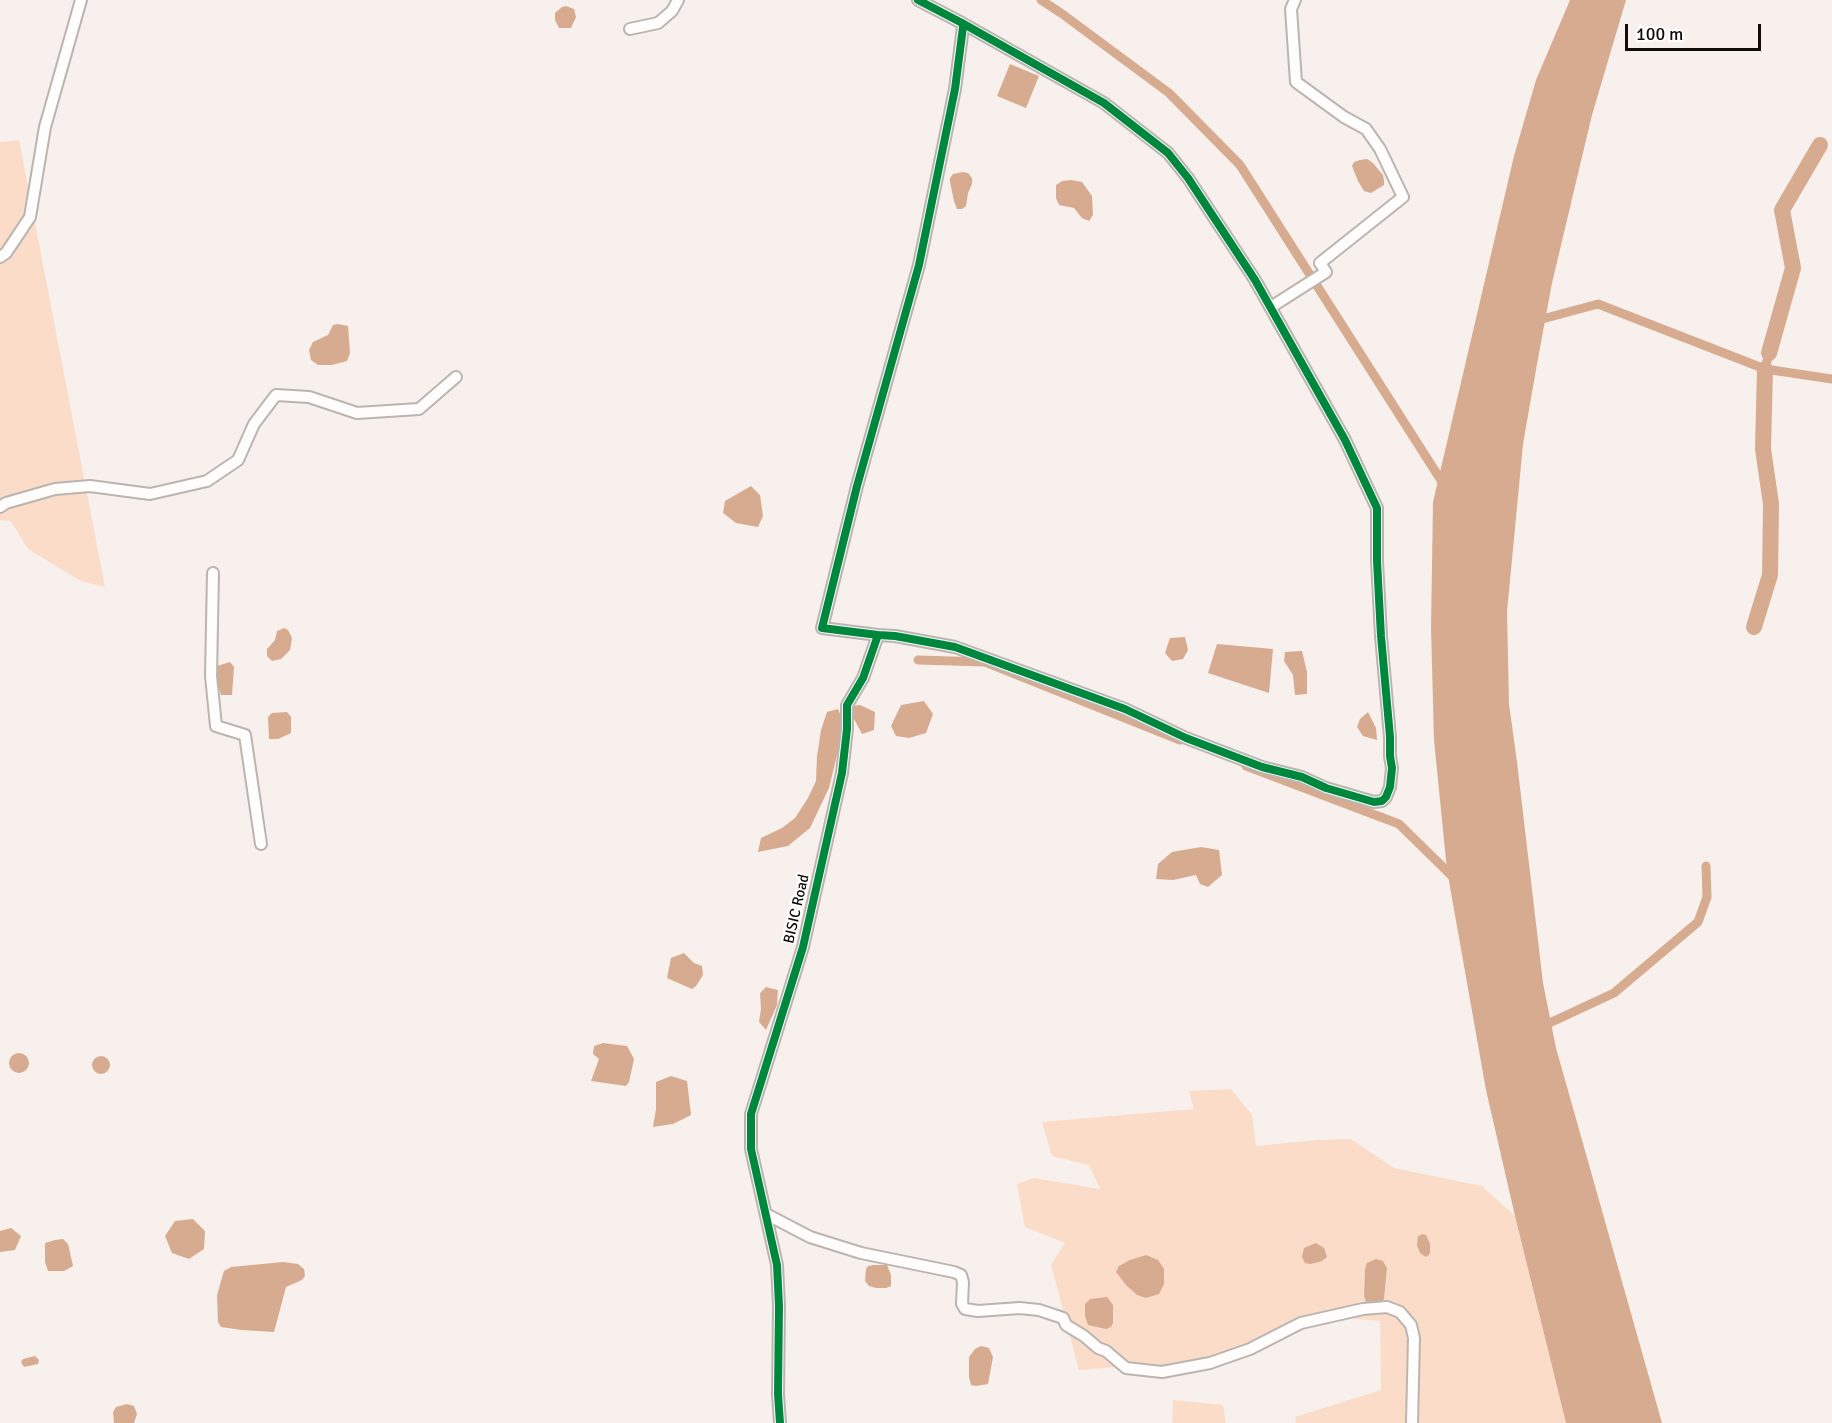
<!DOCTYPE html>
<style>
body{margin:0}
#map{position:relative;width:1832px;height:1423px;overflow:hidden;background:#f8f0ec;font-family:Signika,sans-serif}
canvas{display:block}
.scale{position:absolute;left:1625px;top:24px;width:136px;height:27px;box-sizing:border-box;border:3px solid #100c09;border-top:0;padding-left:8px;font-size:18px;line-height:21px;white-space:nowrap;color:#100c09;-webkit-text-stroke:4px #fff;paint-order:stroke}
</style>
<div id="map">
<canvas width="1832" height="1423"></canvas>
<div class="scale">100 m</div>
</div>
<script>
const context = document.querySelector('canvas').getContext('2d');
context.lineJoin = 'round';
function paint(path, color) { context.fillStyle = color; context.fill(path, 'evenodd'); }
const toPath = rows => new Path2D(rows.map(r => 'M' + r).join(''));
function trace(path, color, width, dash) { context.strokeStyle = color; context.lineWidth = width; context.lineCap = dash ? 'butt' : 'round'; context.setLineDash(dash || []); context.stroke(path); }
function label(font, color, halo, rows, align = 'center') {
  context.font = font + ' Signika,sans-serif'; context.lineWidth = 4.5; context.setLineDash([]); context.textBaseline = 'middle'; context.strokeStyle = halo; context.fillStyle = color; for (const [text, x, y, turn = 0] of rows) {
    context.save(); context.translate(x, y); context.rotate((+turn || 0) * Math.PI / 180); context.textAlign = isNaN(turn) ? turn : align; if (halo) context.strokeText(text, 0, 0); context.fillText(text, 0, 0); context.restore();
  }
}
paint(toPath([
 [19,140,105,587,81,581,28,549,11,521,0,520,0,142],
 [1231,1089,1252,1115,1256,1146,1317,1140,1351,1139,1394,1168,1482,1186,1515,1216,1566,1423,1296,1423,1295,1417,1381,1390,1380,1321,1309,1315,1233,1355,1161,1371,1116,1367,1079,1370,1051,1265,1065,1243,1025,1227,1017,1184,1034,1178,1100,1189,1089,1165,1052,1156,1042,1122,1194,1109,1189,1091],
 [1385,1263,1387,1269,1384,1298,1364,1296,1365,1269],
 [1173,1400,1223,1405,1226,1423,1172,1423]
]), '#fadcc8');
paint(toPath([
 [1570,0,1626,0,1592,115,1552,283,1537,364,1523,444,1507,612,1509,704,1517,762,1543,983,1556,1048,1662,1423,1566,1423,1515,1216,1486,1090,1447,870,1434,740,1431,628,1433,502,1514,156,1536,80],
 [566,6,574,9,576,17,571,28,559,28,555,20,555,13,562,7],
 [1010,64,1039,76,1026,108,997,96],
 [1367,159,1373,163,1383,175,1384,181,1384,185,1371,193,1364,191,1358,181,1352,166,1354,162,1360,160],
 [963,172,968,173,972,178,972,184,968,193,966,206,962,209,957,209,954,201,950,182,950,178,953,174],
 [1071,180,1082,182,1092,196,1093,215,1089,221,1082,218,1074,208,1059,205,1056,198,1056,185,1062,181],
 [338,324,348,326,350,353,347,361,332,365,318,365,311,360,309,350,313,342,328,335,333,325],
 [751,486,760,495,763,516,758,527,736,523,723,513,725,501],
 [284,628,288,630,292,638,290,650,281,659,272,661,267,656,267,649,275,640,277,631],
 [1185,637,1188,650,1183,659,1172,661,1165,653,1170,638],
 [1217,644,1273,649,1269,693,1208,673],
 [1302,651,1307,672,1307,694,1295,695,1293,675,1284,661,1285,652],
 [230,662,234,667,232,695,221,695,215,674,217,666],
 [924,701,933,714,926,733,909,738,896,736,891,726,901,705],
 [860,705,875,712,874,730,862,734,852,715,851,706],
 [838,709,842,719,838,751,829,788,810,828,788,846,758,852,761,838,782,828,795,818,808,798,816,781,817,756,821,730,827,712],
 [287,712,291,717,291,733,278,739,269,739,268,717,272,713],
 [1368,712,1376,728,1377,740,1363,736,1357,727,1360,719],
 [1201,847,1219,850,1222,875,1208,887,1200,884,1196,875,1173,880,1156,879,1158,864,1172,852],
 [684,953,694,963,702,966,703,975,696,986,692,989,667,978,671,958],
 [766,987,778,990,777,1005,766,1030,759,1022,761,1009,760,993],
 [603,1043,627,1046,634,1059,629,1082,626,1086,591,1081,599,1059,593,1054,594,1046],
 '9 1063a10 10 0 1 1 20 0a10 10 0 1 1-20 0Z',
 '92 1065a9 9 0 1 1 18 0a9 9 0 1 1-18 0Z',
 [671,1076,687,1081,691,1115,673,1124,653,1127,656,1109,656,1082],
 [193,1219,205,1231,204,1249,189,1259,172,1253,165,1236,175,1221],
 [11,1228,21,1236,15,1250,0,1252,0,1231],
 [1423,1234,1426,1235,1430,1244,1430,1252,1429,1255,1426,1257,1420,1253,1417,1245,1418,1236],
 [63,1239,68,1244,73,1266,64,1271,48,1271,45,1262,45,1243,55,1240],
 [1316,1243,1324,1248,1327,1257,1322,1261,1311,1264,1305,1263,1302,1257,1304,1248],
 [1146,1255,1158,1260,1164,1269,1164,1284,1159,1294,1146,1298,1137,1295,1126,1285,1116,1272,1119,1266,1130,1260],
 [1376,1259,1383,1261,1387,1268,1384,1299,1379,1305,1367,1305,1364,1296,1365,1269,1367,1263],
 [283,1262,298,1264,304,1269,305,1276,302,1280,286,1287,274,1332,242,1330,221,1327,218,1322,217,1295,224,1271,231,1267],
 [874,1265,887,1265,891,1275,891,1286,886,1288,876,1288,869,1286,865,1281,866,1269,868,1266],
 [1107,1297,1113,1305,1113,1323,1111,1327,1106,1329,1088,1325,1085,1316,1085,1304,1090,1299],
 [981,1346,989,1348,993,1357,988,1384,976,1386,971,1385,969,1377,969,1357,975,1349],
 [35,1356,39,1360,38,1364,24,1367,21,1362,23,1359],
 [127,1404,134,1406,137,1414,134,1423,114,1423,113,1412,116,1407]
]), '#d7ab8f');
trace(toPath([
 [1041,0,1061,13,1169,93,1240,165,1444,485],
 [1533,320,1546,318,1598,304,1765,369,1769,353],
 [1765,369,1832,379],
 [918,660,985,662,1180,740],
 [1246,766,1399,824,1454,878],
 [1541,1027,1614,993,1698,922,1707,897,1706,866]
]), '#d7ab8f', 9);
trace(toPath([
 [1769,353,1793,268,1782,210,1820,145],
 [1754,627,1770,575,1771,504,1763,449,1765,369]
]), '#d7ab8f', 16);
const minor = toPath([
 [630,29,658,23,672,11,678,0],
 [0,257,6,253,30,217,45,127,81,0],
 [1271,307,1326,272,1320,263,1403,197,1380,149,1366,129,1344,117,1296,82,1291,9,1295,0],
 [0,507,6,503,55,489,90,486,150,494,207,481,238,460,254,424,276,395,309,397,357,413,419,409,456,377],
 [213,573,211,676,216,726,245,735,261,844],
 [878,635,895,636,955,647,1125,709,1186,738,1262,767,1302,777,1326,788,1374,802,1382,801,1386,797,1390,787,1392,768,1390,756,1390,737,1381,636,1377,561,1377,508,1345,440,1255,280,1188,178,1168,153,1104,103,962,23,918,0],
 [766,1214,810,1237,861,1253,954,1272,961,1275,963,1282,962,1304,965,1309,978,1311,1020,1308,1039,1310,1063,1318,1066,1325,1084,1336,1098,1348,1106,1351,1126,1368,1162,1372,1210,1363,1250,1349,1301,1323,1363,1309,1387,1307,1400,1312,1411,1325,1414,1338,1412,1423],
 [780,1423,778,1394,779,1306,777,1265,751,1149,751,1114,803,947,842,773,847,729,847,705,863,678,878,635,822,628,857,486,919,265,955,89,963,27,962,23]
]);
trace(minor, '#bab5b1', 14);
trace(minor, '#fefdfc', 10);
trace(toPath([
 [878,635,895,636,955,647,1125,709,1186,738,1262,767,1302,777,1326,788,1374,802,1382,801,1386,797,1390,787,1392,768,1390,756,1390,737,1381,636,1377,561,1377,508,1345,440,1255,280,1188,178,1168,153,1104,103,962,23,918,0],
 [780,1423,778,1394,779,1306,777,1265,751,1149,751,1114,803,947,842,773,847,729,847,705,863,678,878,635,822,628,857,486,919,265,955,89,963,27,962,23]
]), '#00873e', 8);
label('15px', '#100c09', '#fff', [
 ["BISIC Road",797,909,-77]
]);
</script>
